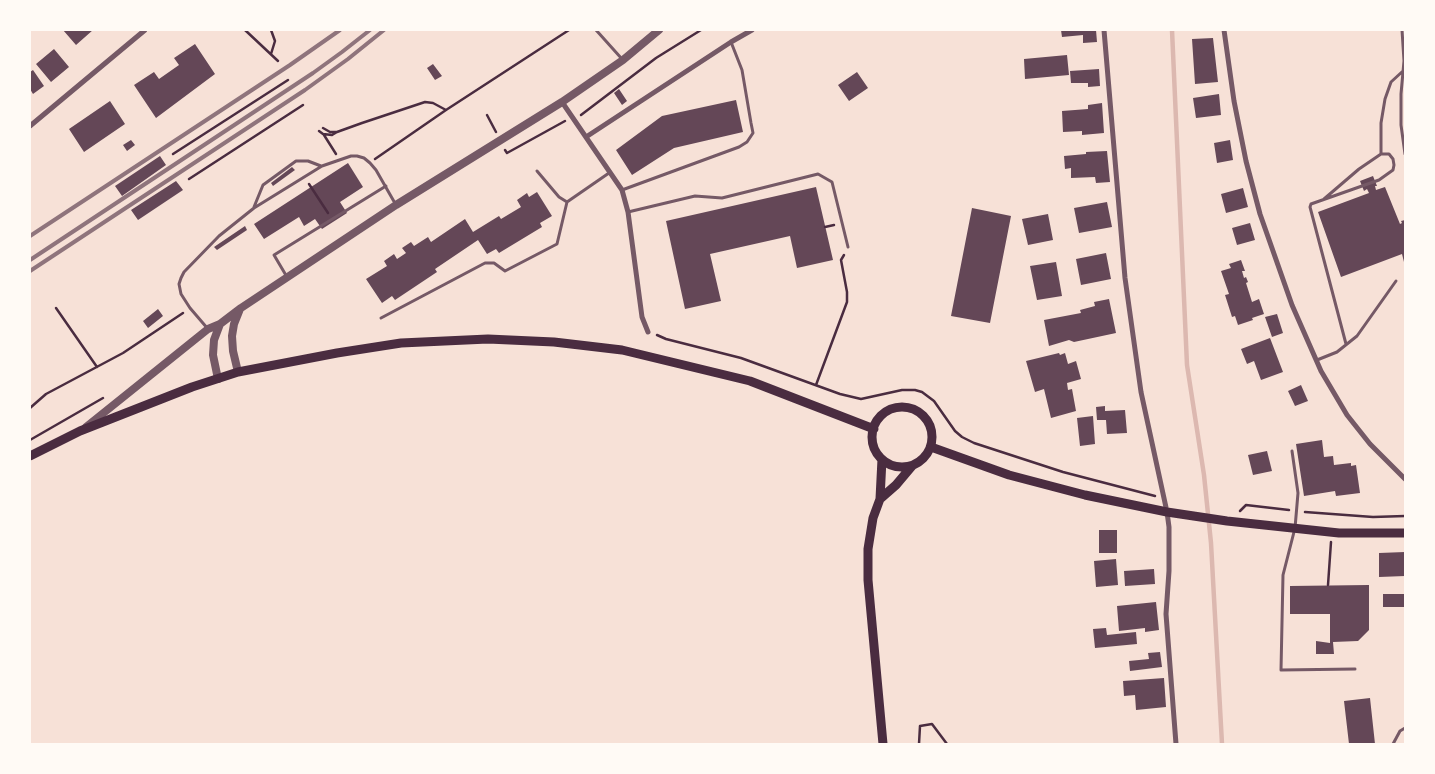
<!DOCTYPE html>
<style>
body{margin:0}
#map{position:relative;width:1435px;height:774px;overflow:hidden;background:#f7e1d7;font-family:"PT Sans Narrow",sans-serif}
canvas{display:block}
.frame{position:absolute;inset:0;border:31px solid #fffaf5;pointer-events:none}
</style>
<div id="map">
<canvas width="1435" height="774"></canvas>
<div class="frame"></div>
</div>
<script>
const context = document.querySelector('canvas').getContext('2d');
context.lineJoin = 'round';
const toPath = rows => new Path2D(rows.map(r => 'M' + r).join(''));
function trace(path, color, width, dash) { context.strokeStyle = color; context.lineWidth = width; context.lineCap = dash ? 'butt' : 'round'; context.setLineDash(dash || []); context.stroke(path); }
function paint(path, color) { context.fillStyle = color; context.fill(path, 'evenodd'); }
trace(toPath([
 [1172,30,1187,365,1204,475,1211,543,1222,744]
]), '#dcb8b0', 4.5);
paint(toPath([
 [63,30,93,30,76,45],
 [1061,30,1096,30,1097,42,1083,43,1083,35,1062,37],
 [1213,38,1218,82,1195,84,1192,39],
 [195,44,215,74,156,118,134,85,154,72,159,79,179,65,174,58],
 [54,49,69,67,51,82,36,64],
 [1067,55,1069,75,1025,79,1024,59],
 [433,64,442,76,435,80,427,68],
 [1099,69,1100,86,1088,87,1088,83,1071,83,1070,71],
 [33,70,44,86,33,94,30,89,30,72],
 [857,72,868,88,849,101,838,85],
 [619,89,627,101,622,105,614,93],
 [1219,94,1221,115,1196,118,1193,98],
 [736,100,743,132,674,148,632,175,616,150,662,116],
 [110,101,125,124,84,152,69,129],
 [1102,103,1104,133,1082,135,1082,131,1063,132,1062,111,1088,109,1088,105],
 [131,140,135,145,127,151,123,145],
 [1230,140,1233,160,1217,163,1214,143],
 [1107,151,1110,182,1096,183,1095,177,1071,178,1071,168,1065,169,1064,156,1086,154,1086,152],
 [160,156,166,165,122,196,115,186],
 [348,163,363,187,340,202,347,213,322,229,315,219,304,226,299,217,264,239,254,224],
 [292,167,295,170,273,186,271,183],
 [1373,176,1377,186,1375,186,1376,190,1385,187,1400,224,1402,223,1401,221,1405,220,1405,266,1402,254,1341,277,1318,212,1369,193,1367,189,1364,191,1360,181],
 [176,181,183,190,138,220,131,210],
 [816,187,833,260,797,268,790,236,710,254,721,301,685,309,666,221],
 [1243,188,1248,207,1226,213,1221,194],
 [537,192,552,216,540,223,542,227,499,253,496,249,487,254,478,240,435,269,437,272,395,300,392,296,382,303,366,279,387,266,384,261,394,254,397,259,406,253,402,248,411,242,414,246,428,237,431,242,465,219,473,232,499,216,501,219,521,207,517,200,527,193,529,197],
 [1107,202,1112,227,1079,233,1074,208],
 [972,208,1011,216,990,323,951,316],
 [1048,214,1053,240,1028,245,1022,219],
 [1250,223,1255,240,1237,245,1232,228],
 [245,226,247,230,217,250,214,247],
 [1106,253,1111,279,1081,285,1076,259],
 [1241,260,1245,271,1242,271,1244,278,1246,277,1248,282,1246,283,1252,302,1259,299,1264,314,1252,318,1253,320,1238,325,1235,316,1232,317,1225,295,1229,294,1221,271,1231,268,1229,264],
 [1056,262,1062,296,1037,300,1030,266],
 [1109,299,1116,333,1074,342,1069,340,1049,346,1044,320,1081,313,1080,310,1095,306,1094,302],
 [158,309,163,316,148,328,143,321],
 [1277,314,1283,333,1272,337,1265,317],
 [1270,338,1283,372,1261,380,1254,361,1247,364,1241,349],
 [1059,353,1060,355,1065,353,1068,364,1076,361,1081,379,1067,383,1068,390,1072,389,1076,411,1051,418,1044,389,1035,392,1026,361],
 [1301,385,1308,401,1295,406,1288,391],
 [1105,406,1105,411,1125,410,1127,433,1107,434,1106,420,1097,420,1096,407],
 [1093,416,1095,444,1080,446,1077,418],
 [1322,440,1324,457,1333,456,1334,465,1351,463,1351,466,1356,465,1360,493,1336,496,1335,491,1304,496,1296,444],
 [1267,451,1272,471,1253,475,1248,455],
 [1099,530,1117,530,1117,553,1099,553],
 [1405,552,1405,576,1379,577,1379,553],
 [1116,559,1118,585,1096,587,1094,561],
 [1154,569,1155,584,1125,586,1124,571],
 [1369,585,1369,630,1358,641,1333,642,1334,654,1316,654,1316,641,1330,643,1330,614,1290,614,1290,586],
 [1383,594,1405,594,1405,607,1383,607],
 [1156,602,1159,630,1145,632,1145,628,1119,631,1117,606],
 [1106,628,1107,635,1136,632,1137,644,1095,648,1093,629],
 [1160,652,1162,667,1130,671,1129,661,1149,659,1148,653],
 [1164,678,1166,707,1136,710,1135,695,1124,696,1123,681],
 [1370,698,1375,744,1349,744,1344,701]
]), '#644757');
trace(toPath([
 [245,30,278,61],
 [271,30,275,41,271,54],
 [487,115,496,132],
 [581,115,656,58,701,30],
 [323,128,330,132,337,132],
 [319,131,323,134,332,135,337,132,362,123,425,102,433,103,446,110],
 [324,135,336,154],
 [505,150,507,153,565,121],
 [173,154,288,80],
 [375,159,446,110,569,30],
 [189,179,303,105],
 [309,184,328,213],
 [825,227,834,225],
 [56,308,97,367],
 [657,335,666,339,741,358,840,394,861,399,902,390,915,390,922,392,934,401,955,431,962,437,974,443,1063,472,1155,496],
 [816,385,847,302,847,292,841,260,844,255],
 [30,408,46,394,123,353,183,313],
 [30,440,103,398],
 [1240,511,1246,505,1289,510],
 [1305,512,1373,517,1405,516],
 [1328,585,1331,542],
 [919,744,920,726,932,724,947,744]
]), '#4a2c40', 2.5);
trace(toPath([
 [596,30,622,59],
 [1402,30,1404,61,1401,94,1401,125,1405,154],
 [1381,154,1381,123,1385,99,1391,82,1403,71],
 [537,171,559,197,567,202],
 [622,190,739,147,747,142,753,133,751,123,742,70,731,42],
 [1324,199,1359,169,1381,154,1389,154,1393,159,1394,165,1393,170,1379,180,1311,204,1310,207,1346,344],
 [254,207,263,185,296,161,308,161,321,166],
 [628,212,695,196,722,198,818,174,832,182,848,247],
 [287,277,274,255,386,186],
 [381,318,485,263,494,263,505,271,557,244,567,202,609,173],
 [208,329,190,308,181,294,179,284,181,278,184,272,219,236,254,208,322,166,351,156,357,156,364,158,370,163,376,170,396,205],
 [1317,360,1337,352,1357,336,1396,281],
 [1292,451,1298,493,1295,528,1283,575,1281,670,1355,669],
 [1393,744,1400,731,1405,728]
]), '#755966', 3);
trace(toPath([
 [1104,30,1125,278,1141,392,1167,512,1169,527,1169,571,1166,614,1176,744],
 [1224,30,1234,101,1246,161,1260,214,1292,305,1321,371,1347,415,1370,444,1405,479],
 [562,102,622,190,628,212,642,317,648,332],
 [30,126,145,30],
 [586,137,731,42,752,30]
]), '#755966', 5);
trace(toPath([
 [238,372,233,351,232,336,234,324,240,309],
 [218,379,213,355,214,340,220,324],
 [86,427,208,329,220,324,241,308,396,205,562,102,623,60,659,30]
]), '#755966', 8);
trace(toPath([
 '872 437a30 30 0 1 1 60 0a30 30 0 1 1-60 0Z',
 [931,447,1009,475,1085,495,1167,512,1227,521,1339,533,1405,533],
 [30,456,80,431,192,387,238,372,337,353,401,343,488,339,554,342,622,350,750,381,874,429],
 [882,459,880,499,873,518,868,549,868,580,883,744],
 [880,499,896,485,912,466]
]), '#4a2c40', 9);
trace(toPath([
 [30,236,290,65,340,30],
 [30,260,313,73,342,52,370,30],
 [30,271,305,90,348,59,384,30]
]), '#8f747c', 4);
</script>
